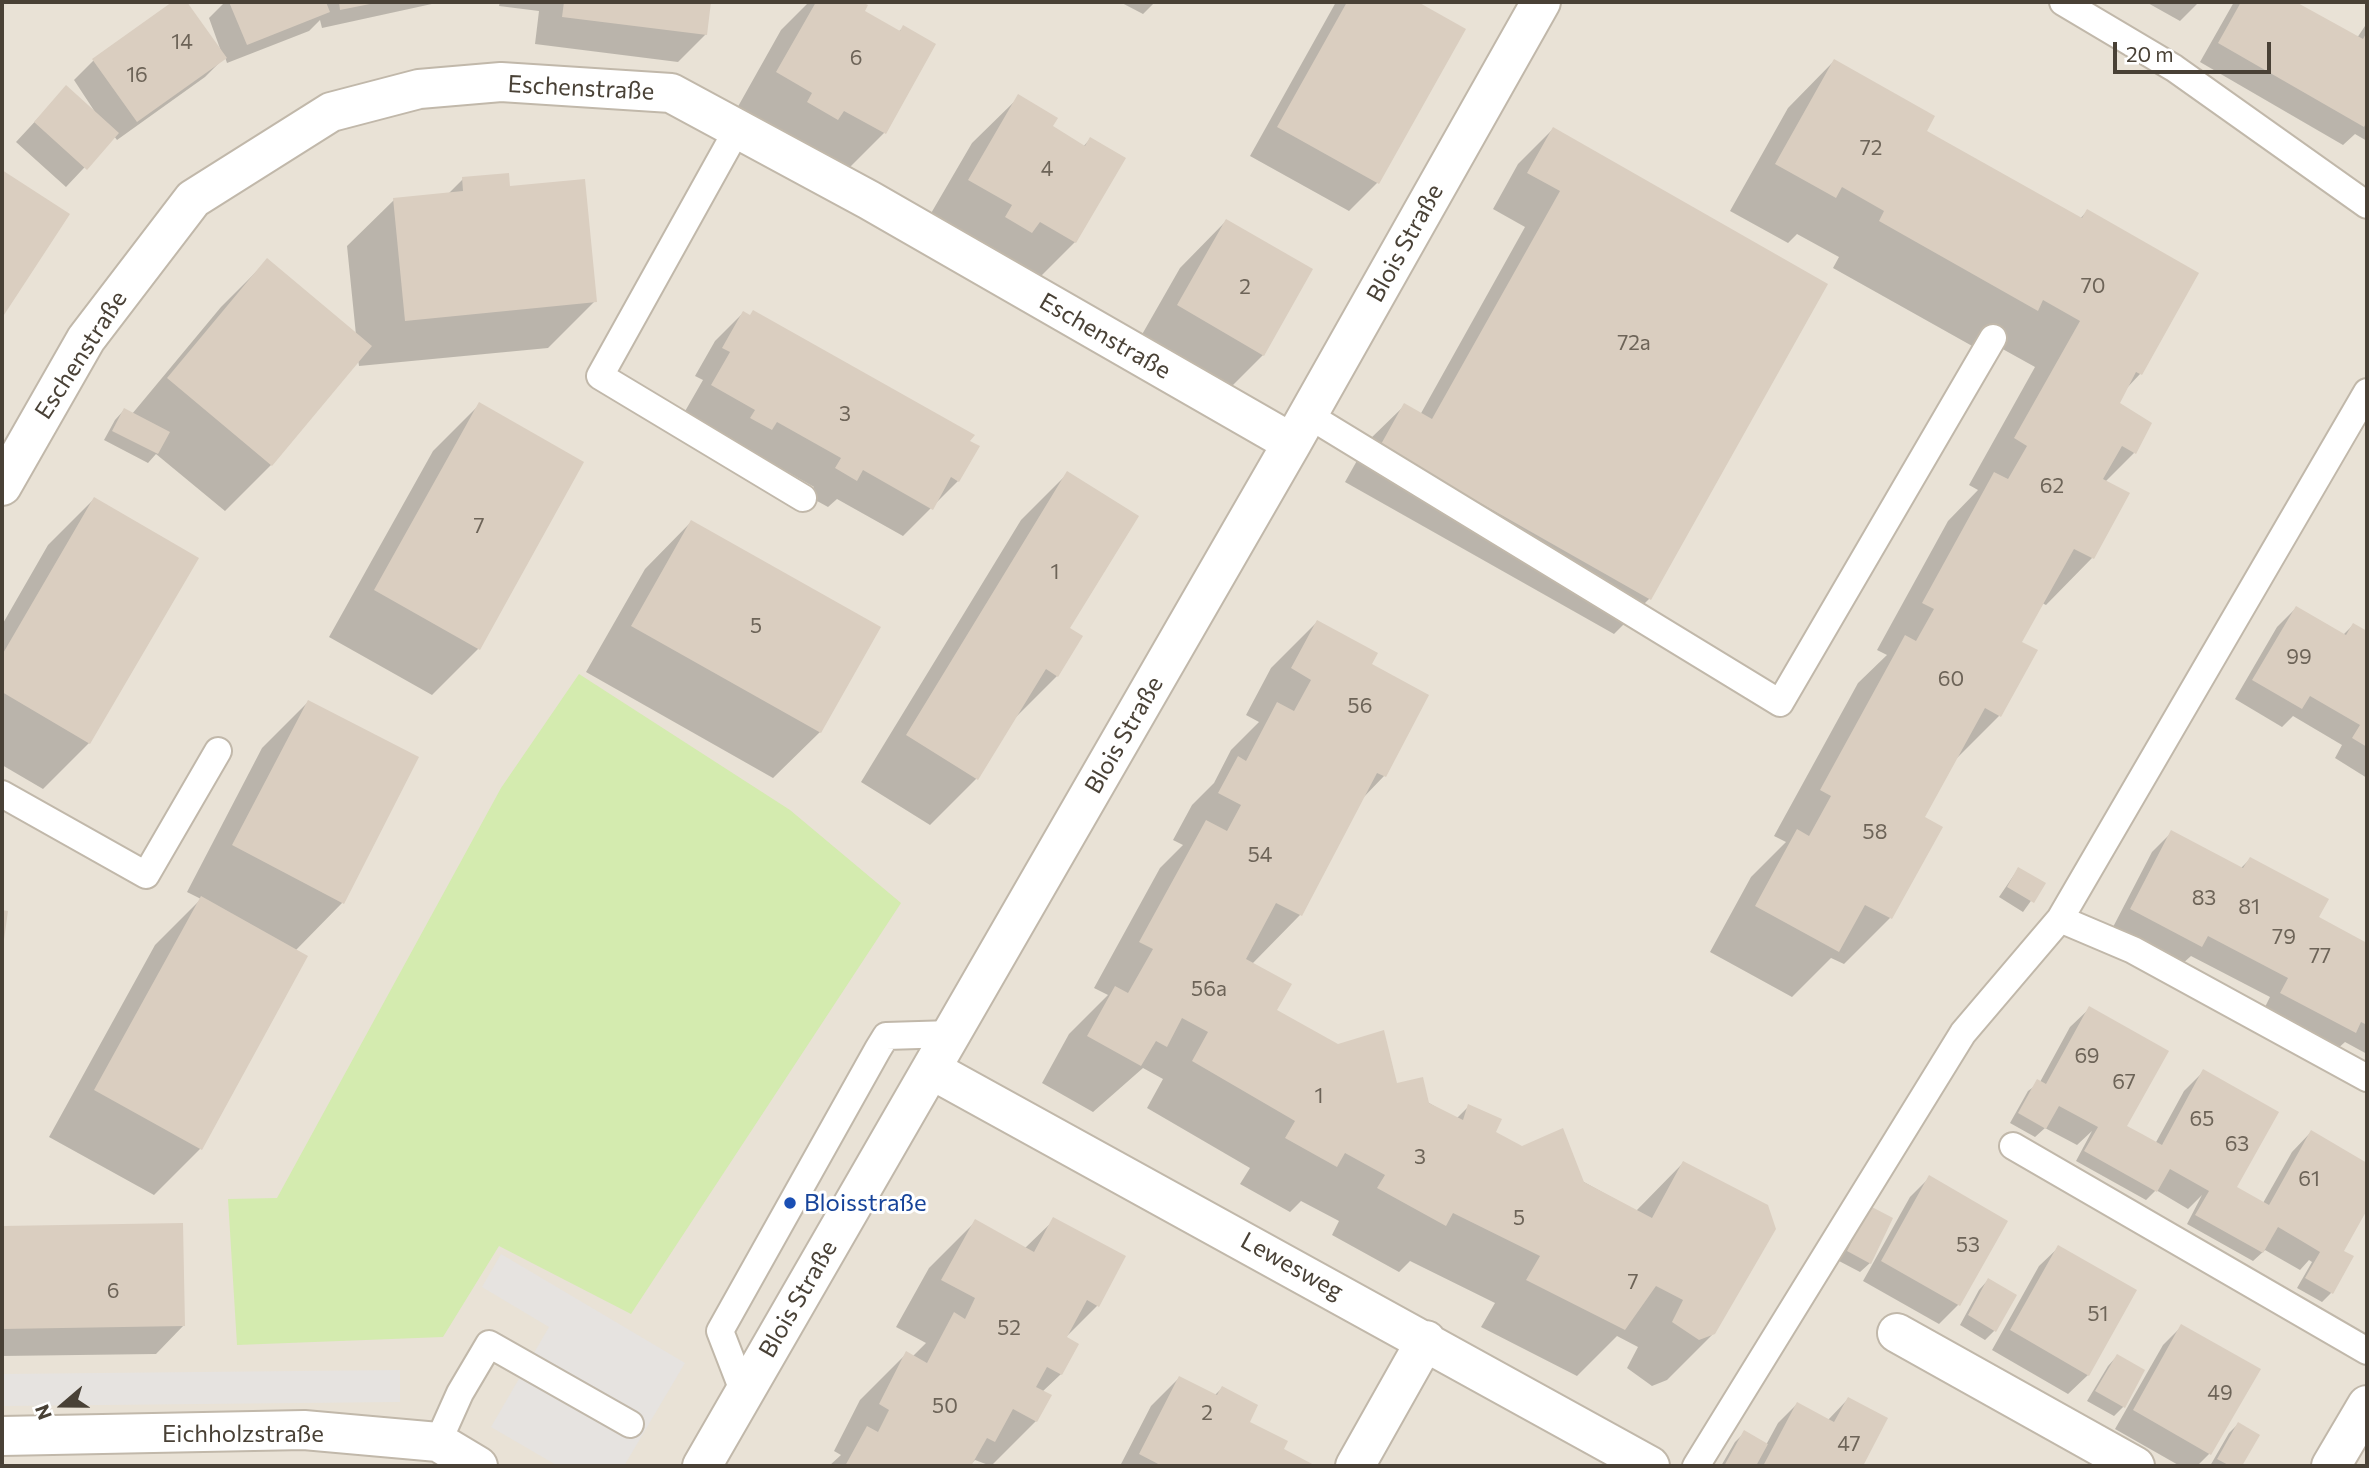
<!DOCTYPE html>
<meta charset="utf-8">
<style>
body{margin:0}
#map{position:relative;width:2369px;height:1468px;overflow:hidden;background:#f5f0e8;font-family:Commissioner,sans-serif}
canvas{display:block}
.frame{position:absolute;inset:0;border:4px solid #494136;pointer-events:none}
.north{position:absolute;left:28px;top:1370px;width:70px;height:70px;-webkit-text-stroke:5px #fff;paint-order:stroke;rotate:250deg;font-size:19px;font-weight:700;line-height:28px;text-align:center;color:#494136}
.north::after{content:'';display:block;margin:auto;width:24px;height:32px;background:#494136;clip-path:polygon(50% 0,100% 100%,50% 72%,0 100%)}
.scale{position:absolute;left:2113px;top:42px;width:158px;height:32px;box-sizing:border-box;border:4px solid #494136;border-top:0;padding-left:9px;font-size:21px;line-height:24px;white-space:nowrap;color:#494136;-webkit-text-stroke:5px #fff;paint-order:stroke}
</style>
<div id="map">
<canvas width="2369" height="1468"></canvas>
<div class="frame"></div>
<div class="north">N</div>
<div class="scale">20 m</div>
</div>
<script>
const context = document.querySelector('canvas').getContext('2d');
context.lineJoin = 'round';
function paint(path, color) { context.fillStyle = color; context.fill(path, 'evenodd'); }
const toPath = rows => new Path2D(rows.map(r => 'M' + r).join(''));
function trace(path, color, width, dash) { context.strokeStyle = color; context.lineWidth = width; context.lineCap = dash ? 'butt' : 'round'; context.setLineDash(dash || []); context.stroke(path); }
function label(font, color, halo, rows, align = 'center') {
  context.font = font + ' Commissioner,sans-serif'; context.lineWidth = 6; context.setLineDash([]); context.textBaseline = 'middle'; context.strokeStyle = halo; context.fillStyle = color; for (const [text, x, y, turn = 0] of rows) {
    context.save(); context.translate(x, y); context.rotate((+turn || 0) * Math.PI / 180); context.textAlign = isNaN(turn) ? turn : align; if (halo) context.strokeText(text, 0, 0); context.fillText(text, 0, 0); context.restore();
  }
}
paint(toPath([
 [2,2,2367,2,2367,1466,2,1466]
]), '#e9e2d6');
paint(toPath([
 [579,674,790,810,901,903,631,1314,499,1246,443,1337,237,1345,228,1199,277,1198,501,788]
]), '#d4ebaf');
paint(toPath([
 [501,1254,685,1363,624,1466,558,1466,491,1427,549,1327,482,1287],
 [400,1370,400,1402,2,1406,2,1374]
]), '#e6e3e0');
paint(toPath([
 [175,2,185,2,222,54,209,18,225,2,441,2,322,28,320,20,309,31,227,63,225,57,205,77,117,140,114,136,66,187,16,142,66,88,97,115,74,80,93,61],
 [500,2,709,2,706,34,678,62,535,44,539,11,499,6],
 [809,2,858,2,866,6,862,12,898,32,904,27,884,133,838,179,731,119,781,30],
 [1120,2,1155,2,1143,14],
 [1336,2,1415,2,1463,29,1377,183,1349,211,1250,156],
 [2146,2,2199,2,2180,21],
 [2234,2,2293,2,2357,38,2367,23,2367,141,2355,134,2343,145,2200,62],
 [1834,61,1925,132,2080,219,2087,211,2197,273,2140,374,2125,390,2118,404,2134,453,2105,482,2128,494,2092,558,2046,605,2042,603,2020,642,1999,716,1953,762,1922,817,1890,918,1844,964,1831,958,1792,997,1710,952,1751,877,1786,842,1774,836,1858,683,1887,655,1877,650,1948,521,1978,490,1969,485,2035,367,1999,347,1990,356,1833,268,1839,257,1797,234,1788,243,1730,211,1788,108],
 [1019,97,1050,127,1083,147,1090,139,1075,242,1029,288,923,227,972,143],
 [1553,129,1650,598,1614,634,1345,482,1368,441,1404,406,1420,415,1525,227,1493,209,1518,164],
 [2,172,67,214,2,315],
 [463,179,509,188,595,301,548,348,359,366,358,359,271,465,225,511,156,454,148,463,104,440,115,420,124,410,132,414,221,307,267,261,356,335,347,246,394,200,448,194],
 [1226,221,1263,355,1217,401,1132,352,1180,268],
 [743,313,958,481,903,536,837,499,828,507,808,496,814,487,749,450,742,457,684,413,703,380,695,376,715,341],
 [479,405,478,649,432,695,329,637,433,451],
 [1067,474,1068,629,1057,676,1012,721,976,779,930,825,861,782,1021,520],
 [94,499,89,743,43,789,2,765,2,625,48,545],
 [691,522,820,732,773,778,586,672,645,569],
 [2296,608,2343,635,2353,625,2367,633,2367,778,2335,758,2342,745,2293,716,2282,727,2235,699,2277,627],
 [1317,622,1370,665,1384,776,1361,800,1300,915,1252,964,1274,1011,1456,1119,1469,1106,1494,1132,1636,1211,1683,1163,1714,1333,1667,1380,1652,1386,1627,1368,1638,1347,1617,1336,1577,1376,1481,1327,1495,1303,1410,1261,1399,1272,1332,1235,1339,1221,1301,1201,1290,1212,1240,1184,1250,1168,1147,1108,1163,1079,1143,1068,1093,1112,1042,1083,1069,1034,1108,995,1094,988,1160,868,1183,845,1173,840,1192,805,1214,783,1231,750,1259,722,1246,715,1271,668],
 [308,702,343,902,295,951,200,1149,154,1195,49,1137,155,945,201,899,187,892,262,748],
 [2171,833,2240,869,2250,859,2317,918,2367,945,2367,1054,2345,1042,2335,1051,2262,1013,2270,997,2191,956,2181,965,2112,929,2152,852],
 [2018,869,2043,884,2023,912,1999,897],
 [2090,1008,2124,1127,2155,1144,2184,1091,2204,1071,2234,1188,2263,1203,2292,1152,2311,1132,2367,1165,2367,1207,2342,1252,2331,1293,2322,1302,2297,1288,2312,1262,2309,1260,2300,1270,2265,1250,2253,1261,2187,1224,2202,1195,2188,1209,2156,1190,2146,1200,2076,1161,2092,1131,2077,1145,2045,1128,2035,1137,2010,1123,2028,1091,2040,1082,2070,1027],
 [1929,1178,2006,1221,1958,1305,1939,1324,1863,1281,1910,1197],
 [1861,1218,1870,1263,1860,1272,1839,1261],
 [1054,1220,1098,1305,1065,1338,1061,1374,1042,1392,1036,1421,991,1466,975,1460,969,1466,829,1466,841,1455,834,1451,860,1400,907,1353,912,1357,926,1343,896,1327,929,1268,975,1222,1024,1249],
 [182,1225,184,1325,156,1354,2,1356,2,1228],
 [2059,1247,2088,1375,2068,1394,1992,1350,2039,1266],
 [1988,1280,1995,1330,1985,1340,1960,1325,1979,1290],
 [2182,1326,2210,1453,2197,1466,2180,1466,2115,1429,2163,1345],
 [2117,1356,2124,1406,2114,1416,2087,1401,2108,1366],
 [1179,1378,1214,1396,1222,1388,1247,1423,1282,1450,1310,1466,1120,1466,1151,1406],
 [1848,1399,1886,1419,1861,1466,1721,1466,1735,1442,1744,1433,1766,1445,1778,1423,1797,1404,1828,1420],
 [2238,1424,2258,1435,2240,1466,2210,1466,2229,1433]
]), '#0003');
paint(toPath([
 [172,2,187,2,227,58,137,122,92,59],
 [229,2,326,2,330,12,247,45],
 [339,2,375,2,375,3,340,10],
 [564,2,711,2,707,35,562,17],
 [816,2,862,2,868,5,865,11,900,31,903,25,936,44,886,134,844,111,838,120,807,102,812,93,776,72],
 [1347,2,1418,2,1466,29,1379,184,1277,127],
 [2241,2,2296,2,2363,39,2367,32,2367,121,2364,127,2218,43],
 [1834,59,1935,116,1927,131,2082,218,2087,209,2199,273,2142,375,2136,372,2120,403,2152,423,2136,454,2122,446,2103,479,2130,493,2094,559,2074,549,2022,642,2038,650,2001,717,1985,708,1925,817,1943,827,1892,919,1865,905,1839,952,1755,906,1797,829,1809,836,1831,796,1820,790,1905,635,1916,641,1934,609,1922,603,1994,472,2008,479,2027,446,2014,438,2080,321,2043,300,2038,311,1879,221,1884,211,1842,187,1836,198,1775,164],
 [66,85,119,133,87,170,34,122],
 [1018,94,1058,118,1053,126,1085,146,1090,137,1126,158,1076,243,1040,222,1032,233,1005,217,1012,205,968,180],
 [1553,127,1828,284,1651,600,1380,446,1404,403,1432,419,1560,191,1527,173],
 [2,170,70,214,2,318],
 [509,173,510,186,585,179,597,302,405,321,393,198,463,191,462,177],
 [1226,219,1313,269,1264,356,1177,305],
 [267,258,372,346,272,466,167,378],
 [753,310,975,435,970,441,980,446,959,482,951,477,933,510,863,470,857,481,835,468,841,458,777,422,772,430,750,418,755,410,711,385,730,352,722,348,743,311,750,315],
 [479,402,584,462,480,650,374,590],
 [124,408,170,432,158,454,112,431],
 [1067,471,1139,516,1070,628,1083,636,1058,677,1046,669,978,780,906,735],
 [94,497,199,558,90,744,2,692,2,655],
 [691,520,881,627,821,733,631,626],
 [2296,606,2346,635,2353,623,2367,631,2367,747,2352,738,2360,725,2310,696,2302,709,2252,680],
 [1317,620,1378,653,1372,664,1429,695,1386,777,1377,773,1302,916,1276,903,1246,959,1292,984,1277,1010,1338,1044,1384,1030,1397,1083,1423,1077,1429,1103,1463,1120,1468,1104,1502,1119,1496,1132,1522,1146,1563,1128,1584,1182,1652,1218,1683,1161,1768,1205,1776,1229,1715,1334,1699,1340,1672,1322,1683,1300,1656,1286,1625,1330,1526,1280,1540,1256,1453,1213,1446,1226,1377,1188,1385,1175,1345,1153,1337,1167,1285,1138,1295,1121,1192,1061,1208,1032,1182,1018,1167,1047,1156,1041,1141,1066,1087,1036,1115,986,1128,993,1153,949,1139,942,1206,820,1227,831,1241,805,1218,793,1238,756,1246,761,1277,702,1294,711,1311,680,1291,668],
 [308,700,419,757,344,904,232,845],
 [2171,830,2243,868,2250,857,2329,899,2319,917,2367,943,2367,1025,2361,1022,2356,1033,2280,993,2288,978,2208,936,2202,947,2130,909],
 [2018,867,2046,883,2034,903,2007,887],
 [201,896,308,956,202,1150,94,1090],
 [2,910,8,911,3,947,2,947],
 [2089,1006,2169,1051,2127,1126,2142,1134,2162,1145,2203,1069,2279,1112,2237,1187,2269,1205,2311,1130,2367,1163,2367,1210,2344,1251,2354,1256,2333,1294,2305,1278,2320,1252,2300,1240,2278,1227,2263,1253,2195,1215,2209,1191,2170,1169,2157,1192,2084,1151,2098,1127,2059,1106,2046,1129,2018,1113,2037,1079,2046,1084],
 [1929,1175,2008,1221,1960,1306,1881,1261],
 [1870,1206,1893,1218,1871,1264,1847,1251],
 [1053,1217,1126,1256,1099,1307,1087,1300,1067,1337,1079,1344,1062,1375,1047,1367,1036,1387,1052,1395,1037,1422,1013,1409,995,1442,987,1438,971,1466,845,1466,867,1426,878,1432,889,1410,879,1404,906,1351,927,1363,954,1312,965,1319,975,1298,941,1280,975,1219,1034,1252],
 [183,1223,185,1326,2,1329,2,1226],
 [2058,1245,2137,1290,2089,1376,2010,1330],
 [1988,1278,2017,1295,1996,1332,1968,1315],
 [2181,1324,2261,1369,2211,1455,2133,1410],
 [2117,1354,2145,1370,2125,1408,2095,1391],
 [1179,1376,1217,1395,1222,1386,1258,1405,1250,1422,1288,1441,1284,1449,1316,1466,1162,1466,1139,1454],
 [1848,1397,1888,1418,1863,1466,1763,1466,1797,1402,1834,1422],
 [2238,1422,2260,1435,2242,1466,2230,1466,2217,1459],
 [1744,1430,1768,1444,1756,1466,1724,1466]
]), '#dacec0');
const lane = toPath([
 [2063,2,2174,68,2367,205],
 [738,128,600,376,803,498],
 [1308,415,1780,703,1993,338],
 [2,794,146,875,218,751],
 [2060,919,2133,950,2367,1078],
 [2013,1146,2367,1351],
 [744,1393,720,1331,878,1049,886,1036,952,1034],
 [438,1442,460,1393,489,1344,630,1424],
 [1696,1466,1963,1033,2060,919,2367,392]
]);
const street = toPath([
 [2,486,86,339,193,199,331,112,419,89,501,82,671,93,869,200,1292,443],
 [932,1070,1650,1466],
 [1897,1333,2135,1466],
 [2,1436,304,1430,438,1442,478,1466],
 [702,1466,1292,443,1541,2],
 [1355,1466,1426,1340],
 [2331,1466,2367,1405]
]);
trace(lane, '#c1b8aa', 30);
trace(street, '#c1b8aa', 42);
trace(lane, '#fff', 26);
trace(street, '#fff', 38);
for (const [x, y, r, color] of [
 [790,1203,7,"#1a4fb4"]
]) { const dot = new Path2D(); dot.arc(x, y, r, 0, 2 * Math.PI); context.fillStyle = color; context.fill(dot); trace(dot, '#fff', 2.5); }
label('21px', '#6d6458', null, [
 ["14",182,42],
 ["6",856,58],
 ["16",137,75],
 ["72",1871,148],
 ["4",1047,169],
 ["70",2093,286],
 ["2",1245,287],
 ["72a",1634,343],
 ["3",845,414],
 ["62",2052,486],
 ["7",479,526],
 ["1",1055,572],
 ["5",756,626],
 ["99",2299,657],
 ["60",1951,679],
 ["56",1360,706],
 ["58",1875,832],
 ["54",1260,855],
 ["83",2204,898],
 ["81",2249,907],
 ["79",2284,937],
 ["77",2320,956],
 ["56a",1209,989],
 ["69",2087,1056],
 ["67",2124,1082],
 ["1",1319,1096],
 ["65",2202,1119],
 ["63",2237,1144],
 ["3",1420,1157],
 ["61",2309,1179],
 ["5",1519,1218],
 ["53",1968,1245],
 ["7",1633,1282],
 ["6",113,1291],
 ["51",2098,1314],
 ["52",1009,1328],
 ["49",2220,1393],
 ["50",945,1406],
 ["2",1207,1413],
 ["47",1849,1444]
]);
label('24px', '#494136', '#fff', [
 ["Eschenstraße",581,88,3],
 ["Blois Straße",1405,243,-61],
 ["Eschenstraße",1105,336,30],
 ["Eschenstraße",81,355,-57],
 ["Blois Straße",1124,735,-60],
 ["Lewesweg",1292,1266,29],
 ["Blois Straße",798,1299,-60],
 ["Eichholzstraße",243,1434]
]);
label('24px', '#164399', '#fff', [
 ["Bloisstraße",804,1203]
], 'left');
</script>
